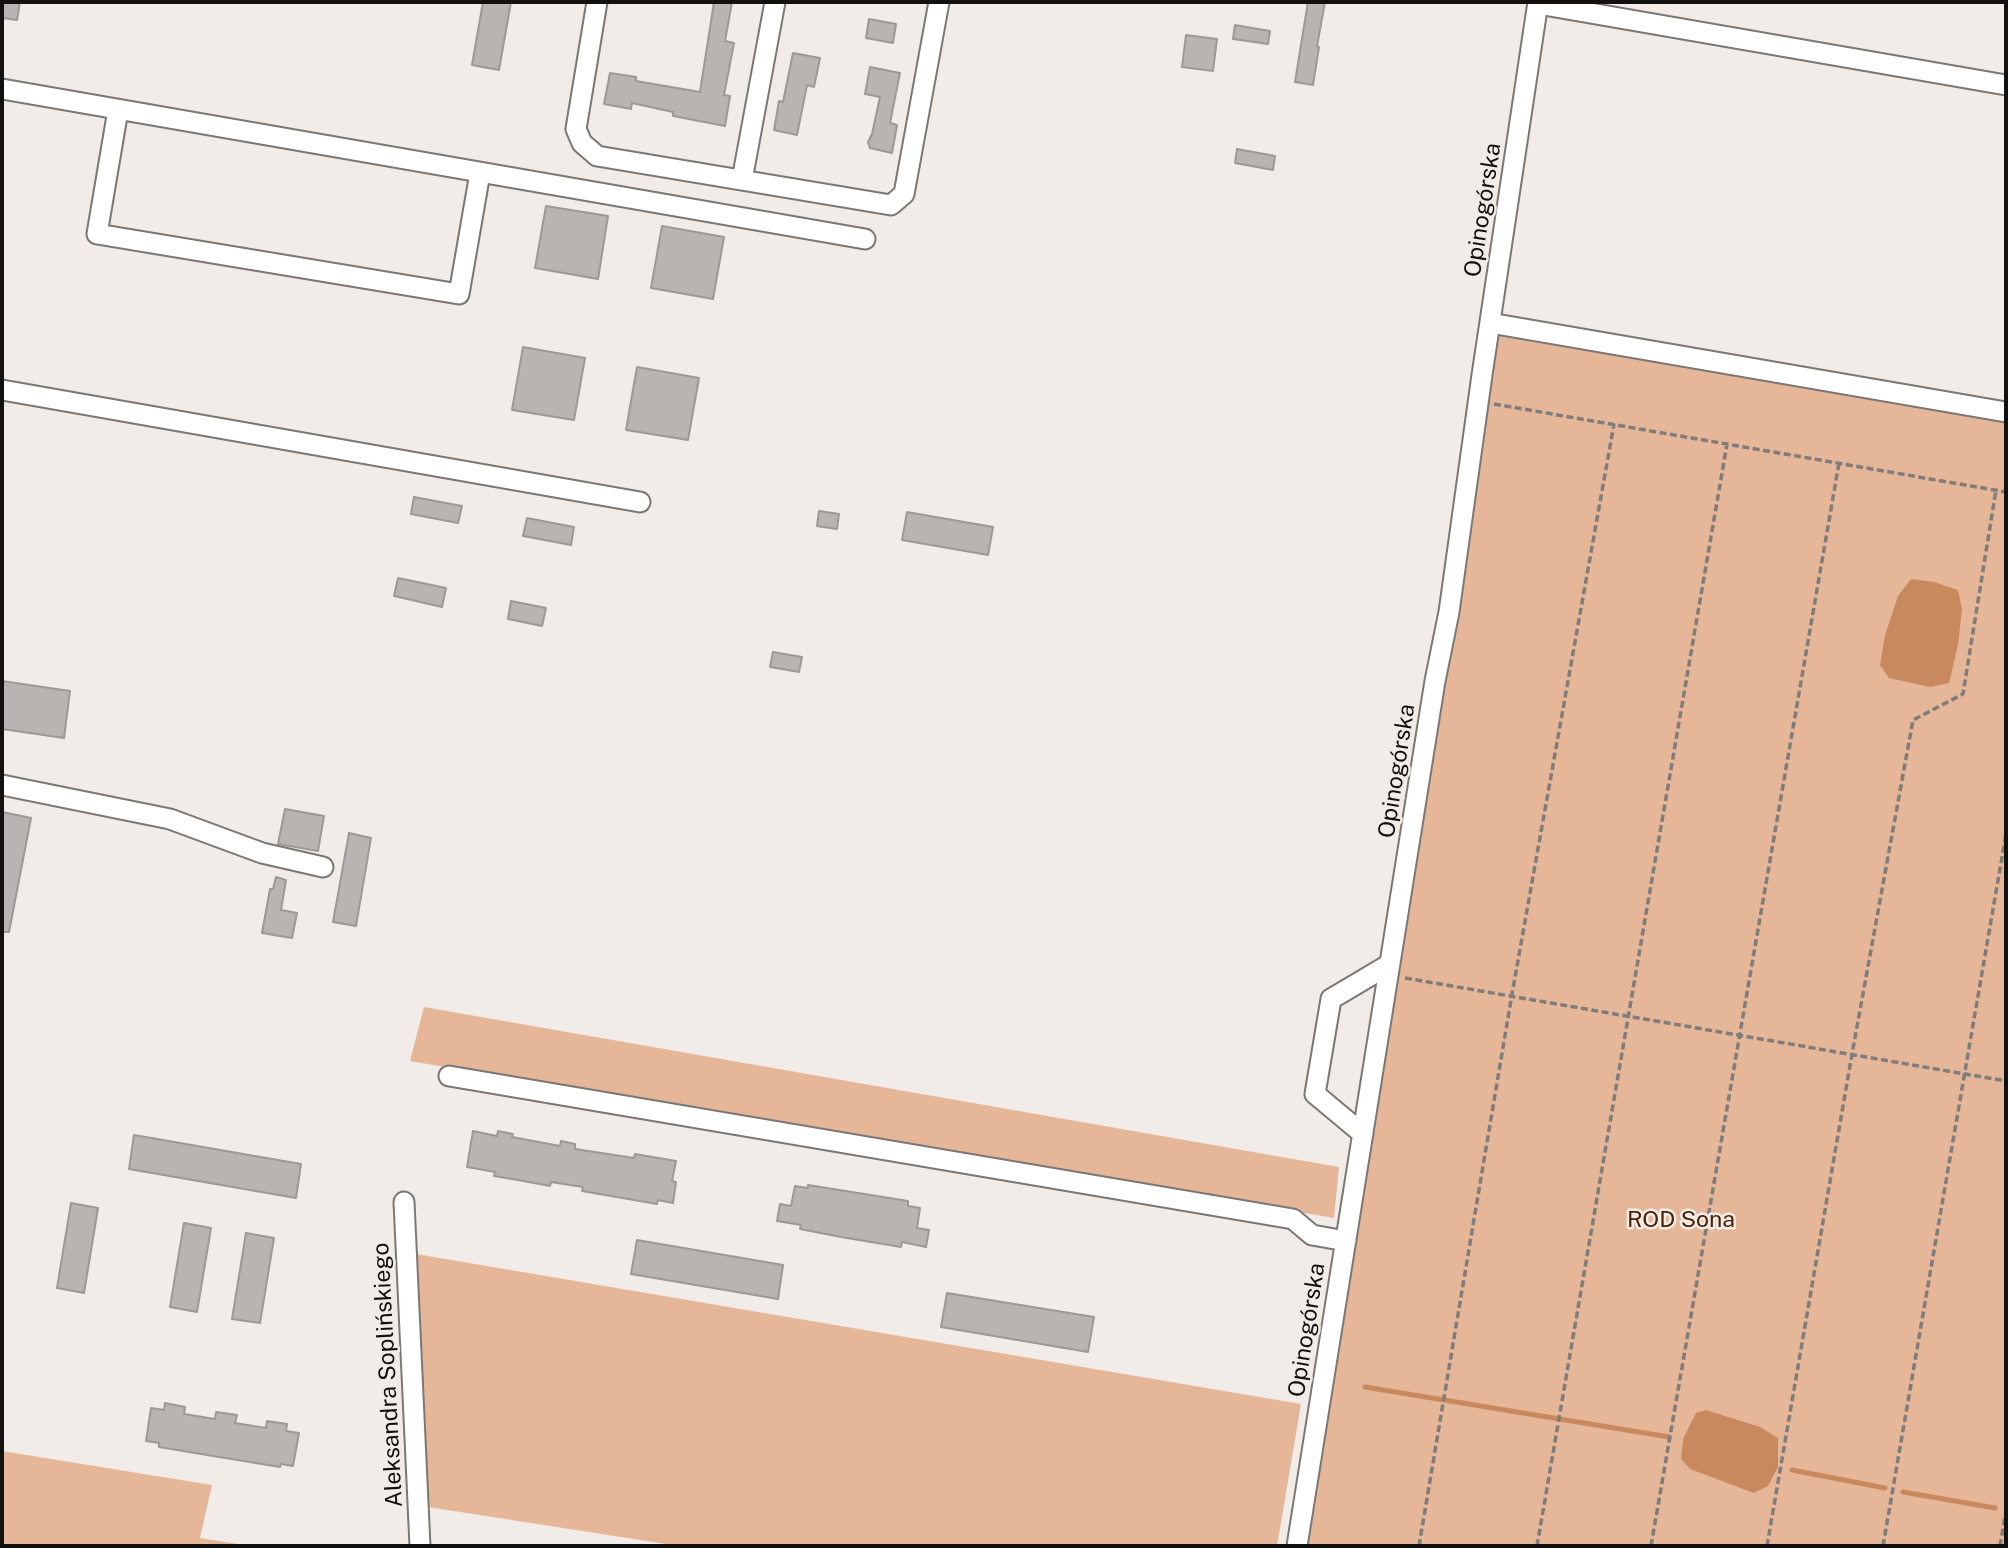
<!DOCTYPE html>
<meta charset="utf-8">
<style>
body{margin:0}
#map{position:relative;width:2008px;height:1548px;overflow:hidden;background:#f2ece9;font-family:"Public Sans",sans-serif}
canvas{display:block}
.frame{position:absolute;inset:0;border:4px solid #131110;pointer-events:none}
</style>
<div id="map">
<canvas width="2008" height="1548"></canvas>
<div class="frame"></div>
</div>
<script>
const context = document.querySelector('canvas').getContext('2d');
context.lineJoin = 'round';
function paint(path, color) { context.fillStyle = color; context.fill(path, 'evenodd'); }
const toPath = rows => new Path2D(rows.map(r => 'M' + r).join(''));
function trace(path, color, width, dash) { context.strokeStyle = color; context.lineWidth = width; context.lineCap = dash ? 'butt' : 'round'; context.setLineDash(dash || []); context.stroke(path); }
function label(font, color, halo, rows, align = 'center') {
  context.font = font + ' "Public Sans",sans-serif'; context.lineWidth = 5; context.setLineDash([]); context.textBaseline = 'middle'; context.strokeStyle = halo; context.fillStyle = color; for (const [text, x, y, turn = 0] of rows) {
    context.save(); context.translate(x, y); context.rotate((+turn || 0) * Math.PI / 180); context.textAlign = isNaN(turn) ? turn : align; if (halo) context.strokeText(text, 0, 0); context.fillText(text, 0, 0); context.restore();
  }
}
paint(toPath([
 [1500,332,2006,422,2006,1546,1296,1546],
 [424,1007,1339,1167,1334,1218,410,1061],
 [416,1254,1301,1404,1277,1546,679,1546,428,1507],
 [2,1451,212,1485,200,1538,251,1546,2,1546]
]), '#e5b698');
paint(toPath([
 [1911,579,1934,582,1958,590,1962,609,1958,645,1949,683,1930,687,1889,678,1880,665,1885,635,1898,596],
 [1706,1410,1760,1427,1778,1438,1778,1467,1768,1486,1754,1493,1690,1469,1681,1459,1683,1439,1696,1413]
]), '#c9895e');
trace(toPath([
 [1365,1387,1669,1437],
 [1792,1470,1885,1488],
 [1903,1492,1995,1508]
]), '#c9895e', 5);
const building = toPath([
 [2,2,20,2,17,20,2,18,2,2],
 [483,2,511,2,499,70,472,65,483,2],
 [714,2,732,2,725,41,734,43,724,95,730,96,725,126,673,116,673,112,632,103,631,109,604,104,610,73,636,77,636,81,700,92,714,2],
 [1308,2,1325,2,1317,46,1319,47,1313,85,1295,82,1308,2],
 [869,19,896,24,893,43,866,38,869,19],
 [1235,25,1270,31,1268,44,1233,39,1235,25],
 [1186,35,1217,39,1213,71,1182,67,1186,35],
 [793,53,820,58,814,87,807,85,797,135,774,130,779,101,783,102,793,53],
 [870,67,900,73,890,123,897,125,892,153,870,148,868,142,872,134,880,97,865,94,870,67],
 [1237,149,1275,156,1273,170,1235,163,1237,149],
 [546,206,608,216,598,279,535,268,546,206],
 [662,226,724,237,713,299,651,288,662,226],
 [523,347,585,358,574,420,512,410,523,347],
 [637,367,699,378,688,440,626,430,637,367],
 [414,497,462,506,458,523,411,514,414,497],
 [819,511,839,514,837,529,817,526,819,511],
 [907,512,993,527,988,555,902,540,907,512],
 [527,518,574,527,571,545,523,536,527,518],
 [398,578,446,588,442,607,394,596,398,578],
 [511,601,546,608,542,626,508,619,511,601],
 [773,652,802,657,799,672,770,667,773,652],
 [2,681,70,691,64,738,2,729,2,681],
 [285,809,324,816,318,851,278,844,285,809],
 [2,812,31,818,9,932,2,932,2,812],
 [349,833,371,838,356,926,333,922,349,833],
 [276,877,286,880,281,910,297,913,292,938,262,933,270,889,273,889,276,877],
 [473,1131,497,1136,498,1131,513,1134,512,1137,560,1146,561,1141,575,1144,575,1149,634,1158,635,1154,676,1161,672,1181,676,1182,673,1203,658,1200,657,1204,582,1191,583,1187,551,1182,550,1186,518,1180,494,1176,495,1172,467,1167,473,1131],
 [134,1135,301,1164,296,1198,129,1169,134,1135],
 [808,1185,908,1201,908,1206,920,1208,917,1228,929,1230,926,1247,902,1242,901,1247,841,1237,800,1229,801,1225,777,1221,780,1204,791,1206,795,1186,808,1188,808,1185],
 [71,1203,98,1208,84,1293,57,1288,71,1203],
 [184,1223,211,1228,197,1312,170,1307,184,1223],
 [246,1233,274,1238,260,1323,232,1319,246,1233],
 [637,1240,783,1265,778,1299,631,1274,637,1240],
 [947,1293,1094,1317,1088,1352,941,1327,947,1293],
 [165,1403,185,1407,184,1414,215,1419,216,1412,237,1415,235,1423,266,1428,267,1421,287,1424,286,1431,299,1433,293,1466,281,1464,280,1467,201,1454,159,1447,159,1443,146,1441,151,1408,164,1410,165,1403]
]);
paint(building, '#b9b4b1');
trace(building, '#9d9895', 2);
const minor = toPath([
 [597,2,576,129,582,143,597,156,891,205,904,194,939,2],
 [1538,4,2006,85],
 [2,89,865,239],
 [118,110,97,234,459,294,480,173],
 [742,180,775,2],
 [1490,323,2006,412],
 [2,390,640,502],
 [2,785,170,819,262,853,323,867],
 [449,1076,1293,1219,1312,1235,1346,1241],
 [1363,1134,1315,1094,1331,999,1390,964],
 [404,1202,420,1546],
 [1297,1546,1435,681,1449,612,1482,375,1538,2]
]);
trace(minor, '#7b7774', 23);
trace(toPath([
 [1494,404,2006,492],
 [1405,978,2006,1081],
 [1419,1546,1512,994,1614,424],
 [1537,1546,1727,444],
 [1651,1546,1839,463],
 [1767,1546,1852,1054,1913,720,1963,694,1996,490],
 [1883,1546,2006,834],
 [2000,1546,2006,1511]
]), '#807c7a', 3.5, [7, 3.5]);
trace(minor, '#fff', 19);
label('23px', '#131110', '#f2ece9', [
 ["Opinogórska",1483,210,-81],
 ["Opinogórska",1397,771,-81],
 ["Opinogórska",1307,1330,-81],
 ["Aleksandra Soplińskiego",388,1375,-93]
]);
label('23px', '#4b2100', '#f2ece9', [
 ["ROD Sona",1681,1220]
]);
</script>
